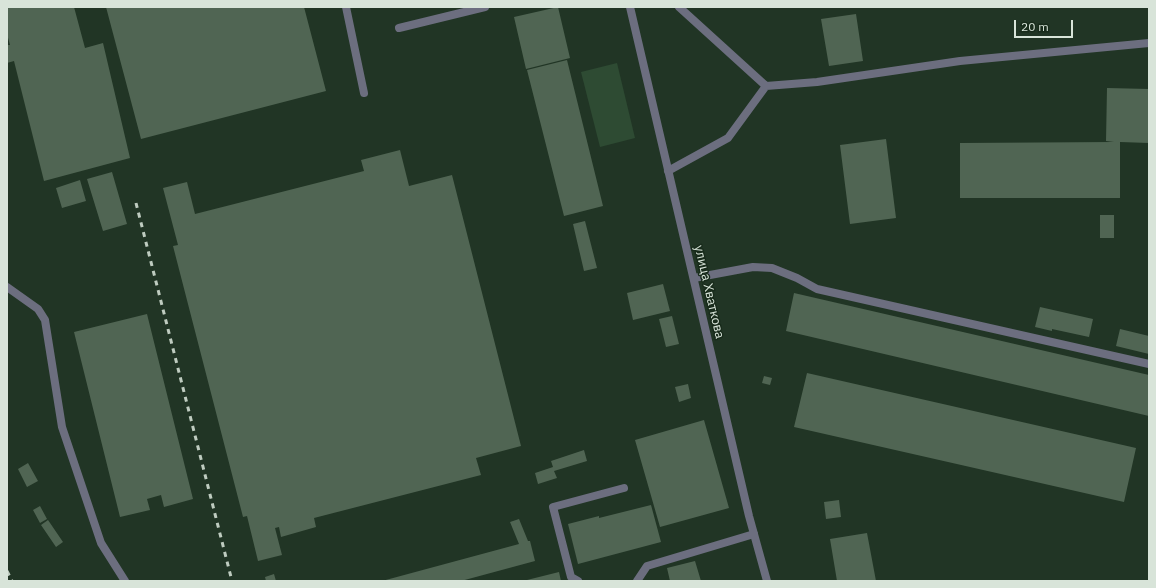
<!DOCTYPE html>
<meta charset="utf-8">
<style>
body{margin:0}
#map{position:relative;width:1156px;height:588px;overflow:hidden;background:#213525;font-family:"IBM Plex Sans",sans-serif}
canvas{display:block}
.frame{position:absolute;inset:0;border:8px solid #d8e4d9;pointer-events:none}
.scale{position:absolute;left:1014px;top:20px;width:59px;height:18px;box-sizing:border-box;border:2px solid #d8e4d9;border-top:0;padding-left:5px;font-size:12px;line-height:14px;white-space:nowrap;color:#d8e4d9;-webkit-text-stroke:3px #182b1b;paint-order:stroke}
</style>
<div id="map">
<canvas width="1156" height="588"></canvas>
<div class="frame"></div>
<div class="scale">20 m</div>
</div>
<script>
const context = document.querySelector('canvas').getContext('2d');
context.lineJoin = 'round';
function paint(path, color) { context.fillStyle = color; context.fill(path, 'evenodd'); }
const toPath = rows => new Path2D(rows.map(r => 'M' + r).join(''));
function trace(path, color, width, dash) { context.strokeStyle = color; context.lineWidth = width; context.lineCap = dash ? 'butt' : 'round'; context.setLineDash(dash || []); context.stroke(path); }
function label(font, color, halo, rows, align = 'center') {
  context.font = font + ' "IBM Plex Sans",sans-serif'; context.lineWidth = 3; context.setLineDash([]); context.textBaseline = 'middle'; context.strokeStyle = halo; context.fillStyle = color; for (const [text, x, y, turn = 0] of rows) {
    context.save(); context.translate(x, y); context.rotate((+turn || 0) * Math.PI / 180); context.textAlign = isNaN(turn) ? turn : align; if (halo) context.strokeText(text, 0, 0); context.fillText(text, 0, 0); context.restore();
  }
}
paint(toPath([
 [617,63,635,138,600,147,581,72]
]), '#2e4b33');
paint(toPath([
 [7,7,74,7,85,48,103,43,130,158,44,181,14,61,7,63,7,45,10,45,7,34],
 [106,7,304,7,326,91,141,139],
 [558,7,570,58,526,69,514,17],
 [856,14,863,61,829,66,821,19],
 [567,60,603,206,564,216,527,70],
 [1107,88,1149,89,1149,143,1120,142,1120,198,960,198,960,143,1114,142,1106,141],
 [886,139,896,218,850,224,840,145],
 [400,150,409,186,452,175,521,446,476,458,481,475,314,518,316,527,281,537,279,527,275,528,282,555,258,561,247,516,243,517,173,246,178,245,163,188,187,182,195,214,364,171,361,160],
 [112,172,127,224,103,231,87,179],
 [80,180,86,201,62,208,56,188],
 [1100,215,1114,215,1114,238,1100,238],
 [585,221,597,268,584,271,573,224],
 [663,284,670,311,633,320,627,293],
 [794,293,1149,375,1149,416,786,331],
 [1040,307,1093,319,1089,337,1052,329,1052,331,1035,327],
 [147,314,193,499,164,507,161,495,147,499,150,510,120,517,74,332],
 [672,316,679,344,666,347,659,319],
 [1120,329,1149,336,1149,354,1116,346],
 [807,373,1136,448,1124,502,794,427],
 [764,376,772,378,770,385,762,383],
 [688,384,691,398,679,402,675,387],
 [704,420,729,508,660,527,635,440],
 [584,450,587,461,554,471,557,478,538,484,535,473,553,467,551,461],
 [28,463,38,481,27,487,18,469],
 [839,500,841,517,826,519,824,502],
 [651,505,661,542,578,564,568,524,599,516,599,518],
 [40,506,47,519,40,523,33,510],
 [519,519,528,541,530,541,535,561,461,581,382,581,519,544,510,522],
 [48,520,63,542,56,547,41,525],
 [867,533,876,581,837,581,830,539],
 [695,561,701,581,670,581,667,568],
 [559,572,561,581,527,581,527,580],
 [274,574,276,581,266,581,265,577]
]), '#506553');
trace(toPath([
 [346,7,364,93],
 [679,7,766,86,817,82,960,61,1149,43],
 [399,28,485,7],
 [668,171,728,138,766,86],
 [694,278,753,267,772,268,797,278,817,289,1149,364],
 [7,287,38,309,45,320,62,427,101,543,125,581],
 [578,581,571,577,553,507,624,488],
 [637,581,647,566,754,534]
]), '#6c6e7f', 8);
trace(toPath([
 [630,7,749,516,767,581]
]), '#6c6e7f', 8);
trace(toPath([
 [136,203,232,581],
 [7,571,12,581]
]), '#bfccc0', 3, [5, 5]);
label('13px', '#d8e4d9', '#182b1b', [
 ["улица Хваткова",709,292,77]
]);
</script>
